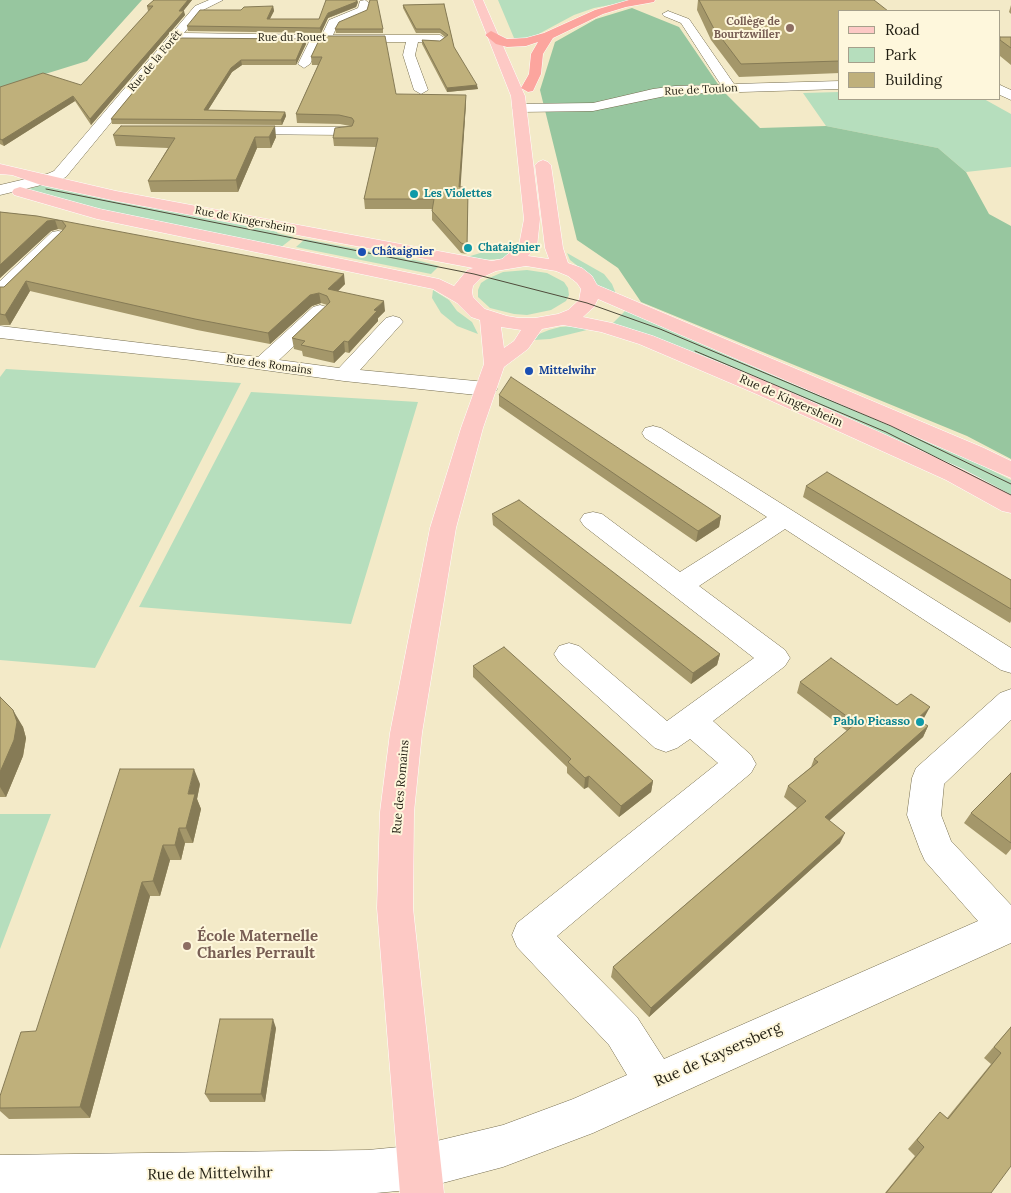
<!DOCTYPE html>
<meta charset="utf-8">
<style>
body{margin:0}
#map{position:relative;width:1011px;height:1193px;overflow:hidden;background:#f3eac8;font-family:Lora,serif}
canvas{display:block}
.legend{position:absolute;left:838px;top:10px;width:162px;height:90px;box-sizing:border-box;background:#fef7dc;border:1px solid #a6a08b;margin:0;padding:6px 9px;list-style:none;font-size:15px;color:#211e12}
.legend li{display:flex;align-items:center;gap:10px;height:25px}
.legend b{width:25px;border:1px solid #a6a08b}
</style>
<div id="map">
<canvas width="1011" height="1193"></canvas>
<ul class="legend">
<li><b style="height:6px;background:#fdc9c5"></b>Road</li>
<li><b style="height:14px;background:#b6debd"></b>Park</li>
<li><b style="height:14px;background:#bfb07b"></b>Building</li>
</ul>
</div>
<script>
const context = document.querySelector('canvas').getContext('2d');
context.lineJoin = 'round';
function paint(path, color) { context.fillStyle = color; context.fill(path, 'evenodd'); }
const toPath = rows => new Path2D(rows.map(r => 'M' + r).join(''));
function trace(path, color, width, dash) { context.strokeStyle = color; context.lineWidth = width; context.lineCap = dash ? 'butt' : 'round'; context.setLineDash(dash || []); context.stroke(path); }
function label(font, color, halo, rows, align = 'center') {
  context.font = font + ' Lora,serif'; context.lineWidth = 4; context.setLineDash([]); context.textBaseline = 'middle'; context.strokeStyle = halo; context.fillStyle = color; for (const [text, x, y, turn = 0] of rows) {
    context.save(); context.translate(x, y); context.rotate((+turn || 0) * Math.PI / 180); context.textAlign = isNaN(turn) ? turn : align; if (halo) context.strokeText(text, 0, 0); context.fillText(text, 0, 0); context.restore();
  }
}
paint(toPath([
 [498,0,636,0,594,8,574,15,533,37,519,39,514,38],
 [840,92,840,99,984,99,1011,114,1011,167,966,172,938,148,826,126,803,93],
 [40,185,137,205,279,230,277,233,294,237,280,248,103,212,26,190],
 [305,239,420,261,439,266,431,274,296,247],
 [514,250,508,256,502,259,480,260,467,257,487,251],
 [567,253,604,274,612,284,616,294,601,291,589,275,570,260],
 [527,270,547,273,564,282,568,288,569,295,566,301,551,310,527,315,514,314,490,308,478,297,478,290,481,283,487,279,503,272],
 [433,290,449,300,457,311,472,322,478,334,457,326,441,313,432,298],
 [626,310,965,457,1011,480,1011,501,611,325],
 [573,326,591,329,550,339,534,340,539,334,549,330,560,327],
 [6,369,241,383,95,668,0,660,0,377],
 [251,392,418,402,351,624,139,607],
 [0,814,51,814,0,949]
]), '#b6debd');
paint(toPath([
 [0,0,142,0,87,61,0,88],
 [632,8,679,27,722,90,760,128,826,126,938,148,966,172,989,214,1011,226,1011,459,967,436,641,302,618,268,577,240,540,90,555,42,596,19]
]), '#97c69f');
const minor = toPath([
 [209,0,223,0,203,10,184,33,322,35,329,20,358,8,360,1,365,0,369,3,367,12,338,24,333,35,440,35,446,39,440,43,418,42,415,55,428,90,421,94,414,90,403,55,406,42,321,42,310,64,304,68,298,64,309,42,178,41,66,177,58,181,0,195,0,185,47,174,54,171,195,6,209,0],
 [668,11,689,19,734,84,840,81,840,89,675,94,593,111,519,112,512,108,519,104,593,103,653,89,675,86,721,85,681,23,664,16,662,14,668,11],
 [1000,85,1011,90,1011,100,1000,95,1000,85],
 [239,127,346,127,351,128,353,131,351,134,346,135,234,134,232,131,234,128,239,127],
 [58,231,64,232,67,236,64,240,7,295,0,297,0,281,52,232,58,231],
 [320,305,327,307,330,311,327,315,279,360,339,368,386,318,393,316,400,318,403,322,360,370,486,382,494,384,497,389,494,394,486,396,344,381,191,360,0,338,0,326,258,357,313,307,320,305],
 [653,426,661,428,1011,648,1011,673,1001,670,785,529,699,586,785,650,790,658,785,666,713,721,751,755,756,764,751,773,557,936,637,1017,664,1059,978,921,925,861,920,850,907,815,912,778,916,768,1000,693,1011,689,1011,720,944,784,941,815,951,841,1011,905,1011,943,593,1133,503,1167,420,1189,376,1193,0,1193,0,1155,368,1150,420,1145,503,1125,573,1099,627,1075,609,1045,517,947,512,935,517,923,718,763,690,739,677,748,666,752,655,748,559,662,554,654,559,646,569,643,579,646,667,721,754,658,584,526,580,520,584,514,593,512,602,514,680,572,767,517,645,438,642,433,645,428,653,426]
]);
const major = toPath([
 [473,0,483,0,525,96,540,219,537,247,528,256,549,259,545,248,535,165,538,162,543,160,548,162,551,165,563,248,568,263,582,268,592,276,597,285,984,448,1011,461,1011,478,598,299,594,307,583,317,612,323,653,336,770,383,964,470,1011,495,1011,513,1002,511,946,480,754,393,639,344,601,332,563,325,542,329,528,349,504,367,483,428,456,528,422,733,414,812,413,908,444,1193,400,1193,377,908,380,812,390,733,430,528,461,428,484,364,480,320,471,317,457,303,433,289,97,219,14,195,12,192,14,189,20,187,100,209,439,279,454,286,467,270,473,268,116,201,41,185,12,175,0,174,0,164,116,191,492,261,502,259,519,245,524,219,511,96,473,0],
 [526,266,556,271,568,276,577,283,581,289,579,300,568,310,558,314,535,318,519,318,507,316,485,309,473,297,472,292,473,286,481,278,496,271,526,266],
 [501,327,521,330,514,341,504,348,501,327]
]);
const highway = toPath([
 [629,0,655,0,654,2,626,7,603,14,553,38,543,54,541,74,533,91,528,92,521,88,529,74,531,54,538,42,526,46,507,47,496,44,485,35,491,31,507,39,526,38,544,33,595,10,629,0]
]);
trace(minor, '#766e50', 1);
trace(major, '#fff', 1);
trace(highway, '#fff', 1);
paint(minor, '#fff');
paint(major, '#fdc9c5');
paint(highway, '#fca59e');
trace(toPath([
 [46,189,474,274,587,303,660,329,891,426,1011,484],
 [695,351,886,432,1011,495]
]), '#4f4b3a', 1);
paint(toPath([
 [154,0,192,0,183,11,185,15,91,125,75,101,4,146,0,144,0,87,81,85,149,11,148,11,147,6],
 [698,0,874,0,840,11,840,73,739,77,711,40,697,10],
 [358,2,356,7,328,18,321,33,188,31,187,26,241,10,273,6,274,11,270,19,319,19],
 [444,4,454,47,478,89,447,92,422,44,422,40,440,41,445,37,440,33,416,33,403,8,403,5],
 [1011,5,1011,14,1009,12],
 [367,10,383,29,383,33,336,33,335,29],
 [321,36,396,94,466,103,460,187,464,192,468,192,467,254,461,253,432,220,432,209,365,209,364,199,376,147,334,146,333,138,350,126,340,124,297,123,296,114,318,65,312,65,311,57],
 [1000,37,1011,37,1011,65,1000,56],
 [178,38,306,44,296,65,242,65,232,72,208,110,285,112,286,116,282,125,112,124,111,119],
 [113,135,276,137,271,148,257,148,238,192,151,192,148,181,168,148,116,146],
 [0,212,37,216,345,284,338,291,385,311,378,318,378,321,349,353,345,352,334,363,303,356,302,351,294,349,292,338,327,305,321,303,312,306,270,344,197,330,30,291,10,325,0,325,0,287,4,287,63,230,58,229,51,231,0,278],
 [499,395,721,516,719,527,696,542,499,406],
 [806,486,1011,580,1011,621,1010,623,803,497],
 [492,514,720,654,717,665,691,684,493,525],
 [473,666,653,781,651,792,619,817,588,787,584,789,567,773,567,767,473,677],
 [800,682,897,705,924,718,921,721,928,726,923,737,829,820,840,843,649,1017,611,977,613,967,797,808,784,797,788,786,811,767,814,759,847,731,797,693],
 [0,697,23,727,26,738,23,756,6,797,0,797],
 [1011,773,1011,849,1006,855,964,823,971,813],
 [200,784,197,799,201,809,193,843,185,843,181,860,170,860,160,896,150,896,90,1118,9,1119,0,1111,0,1096,36,1031],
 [1011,1027,991,1193,885,1193,915,1156,908,1149,940,1112,947,1118,991,1064,984,1058],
 [276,1028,265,1102,210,1102,205,1094]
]), '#a4976a');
paint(toPath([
 [188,0,192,0,181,14,184,11,185,15,91,125,90,119],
 [357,0,358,2,356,7,328,18,321,33,320,28,328,13],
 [273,6,274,11,267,24,267,19],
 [305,39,306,44,296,65,296,60],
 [241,60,242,65,232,72,205,115,204,110,231,68],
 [477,85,478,89,447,92,447,88],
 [466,95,466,103,460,196,459,187],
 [73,96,75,101,4,146,2,140],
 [285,112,286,116,282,125,281,120],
 [275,126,276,137,271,148,269,137],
 [255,137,257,148,238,192,236,180],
 [55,220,58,229,51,231,0,278,0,265,47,221],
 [344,274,345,284,329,300,328,289],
 [26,281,30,291,10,325,5,315],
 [319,293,321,303,312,306,270,344,268,333,310,295],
 [384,301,385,311,378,318,378,321,349,353,348,342,374,310],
 [344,341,345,352,334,363,333,352],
 [721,516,719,527,696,542,698,531],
 [720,654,717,665,691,684,693,673],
 [930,707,924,718,912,730,917,719],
 [13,710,23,727,26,738,23,756,6,797,0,787,0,772],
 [928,726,923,737,821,828,825,817],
 [194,769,200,784,197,799,201,809,193,843,186,828,188,794],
 [589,776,588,787,584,789,585,778],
 [653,781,651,792,619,817,621,806],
 [179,828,185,843,181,860,175,845],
 [845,833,840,843,649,1017,651,1008],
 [163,845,170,860,160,896,153,881],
 [142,882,150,896,90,1118,80,1107],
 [273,1019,276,1028,265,1102,261,1094]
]), '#867b56');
const building = toPath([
 [154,0,188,0,179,11,184,11,90,119,73,96,2,140,0,139,0,87,43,73,81,85,153,6,147,6,154,0],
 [326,0,357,0,356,2,328,13,320,28,187,26,200,10,241,10,244,7,273,6,267,19,319,19,326,0],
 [370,0,377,0,383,29,335,29,339,22,367,10,370,0],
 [699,0,874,0,888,11,840,11,840,61,741,64,713,27,699,0],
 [444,4,454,47,477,85,447,88,422,40,440,41,448,35,440,29,416,29,403,5,444,4],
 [321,36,385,36,396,94,466,95,459,187,464,187,463,192,468,192,467,245,461,243,432,211,434,199,364,199,378,138,333,138,335,128,352,126,354,121,352,118,339,115,296,114,322,57,311,57,321,36],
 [1000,37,1011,37,1011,48,1000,40,1000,37],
 [178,38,305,39,296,60,241,60,231,68,204,110,285,112,281,120,111,119,178,38],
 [121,126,275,126,269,137,255,137,236,180,148,181,175,138,113,135,121,126],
 [0,212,37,216,344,274,328,289,384,301,374,310,377,311,348,342,344,341,333,352,301,345,305,341,292,338,330,302,327,296,319,293,310,295,268,333,195,319,26,281,5,315,0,314,0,287,4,287,62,231,66,226,62,221,55,220,47,221,0,265,0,212],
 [511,377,721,516,698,531,499,395,511,377],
 [827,472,1011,580,1011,609,806,486,827,472],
 [519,500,720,654,693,673,492,514,519,500],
 [504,647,653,781,621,806,589,776,585,778,568,762,571,759,473,666,504,647],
 [831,658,897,705,911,694,930,707,917,719,928,726,825,817,845,833,651,1008,613,967,806,801,788,786,818,762,814,759,856,723,800,682,831,658],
 [0,697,13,710,17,722,14,740,0,772,0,697],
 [120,769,194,769,188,794,195,794,186,828,179,828,175,845,163,845,153,881,142,882,80,1107,0,1108,0,1096,21,1032,36,1031,120,769],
 [1011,773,1011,843,971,813,1011,773],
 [220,1019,273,1019,261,1094,205,1094,220,1019],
 [1011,1027,1011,1166,991,1193,886,1193,924,1147,917,1140,928,1126,940,1112,948,1119,1001,1053,994,1047,1011,1027]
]);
paint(building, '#bfb07b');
trace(building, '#867b56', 1);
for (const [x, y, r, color] of [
 [790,28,5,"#8d6e63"],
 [414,194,5,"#0f9aa8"],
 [468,248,5,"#0f9aa8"],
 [362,252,5,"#1a4fb4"],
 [529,371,5,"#1a4fb4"],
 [920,722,5,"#0f9aa8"],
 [187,946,5,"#8d6e63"]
]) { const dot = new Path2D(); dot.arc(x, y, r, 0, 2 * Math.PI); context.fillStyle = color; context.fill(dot); trace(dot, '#fef7dc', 2); }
label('bold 11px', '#785e54', '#fef7dc', [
 ["Collège de",780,22],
 ["Bourtzwiller",780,35]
], 'right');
label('11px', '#211e12', '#fef7dc', [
 ["Rue du Rouet",292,38],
 ["Rue de la Forêt",155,61,-50],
 ["Rue de Toulon",701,90,-3],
 ["Rue de Kingersheim",245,220,11],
 ["Rue des Romains",269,365,8]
]);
label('bold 11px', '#0d838f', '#fef7dc', [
 ["Les Violettes",424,194],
 ["Chataignier",478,248]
], 'left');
label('bold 11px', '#164399', '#fef7dc', [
 ["Châtaignier",372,252],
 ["Mittelwihr",539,371]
], 'left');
label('12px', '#211e12', '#fef7dc', [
 ["Rue de Kingersheim",791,401,24],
 ["Rue des Romains",401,787,-85]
]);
label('bold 12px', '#0d838f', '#fef7dc', [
 ["Pablo Picasso",910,722]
], 'right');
label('bold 15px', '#785e54', '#fef7dc', [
 ["École Maternelle",197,937],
 ["Charles Perrault",197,954]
], 'left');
label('15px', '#211e12', '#fef7dc', [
 ["Rue de Kaysersberg",718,1055,-24],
 ["Rue de Mittelwihr",210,1174,-1]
]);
</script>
